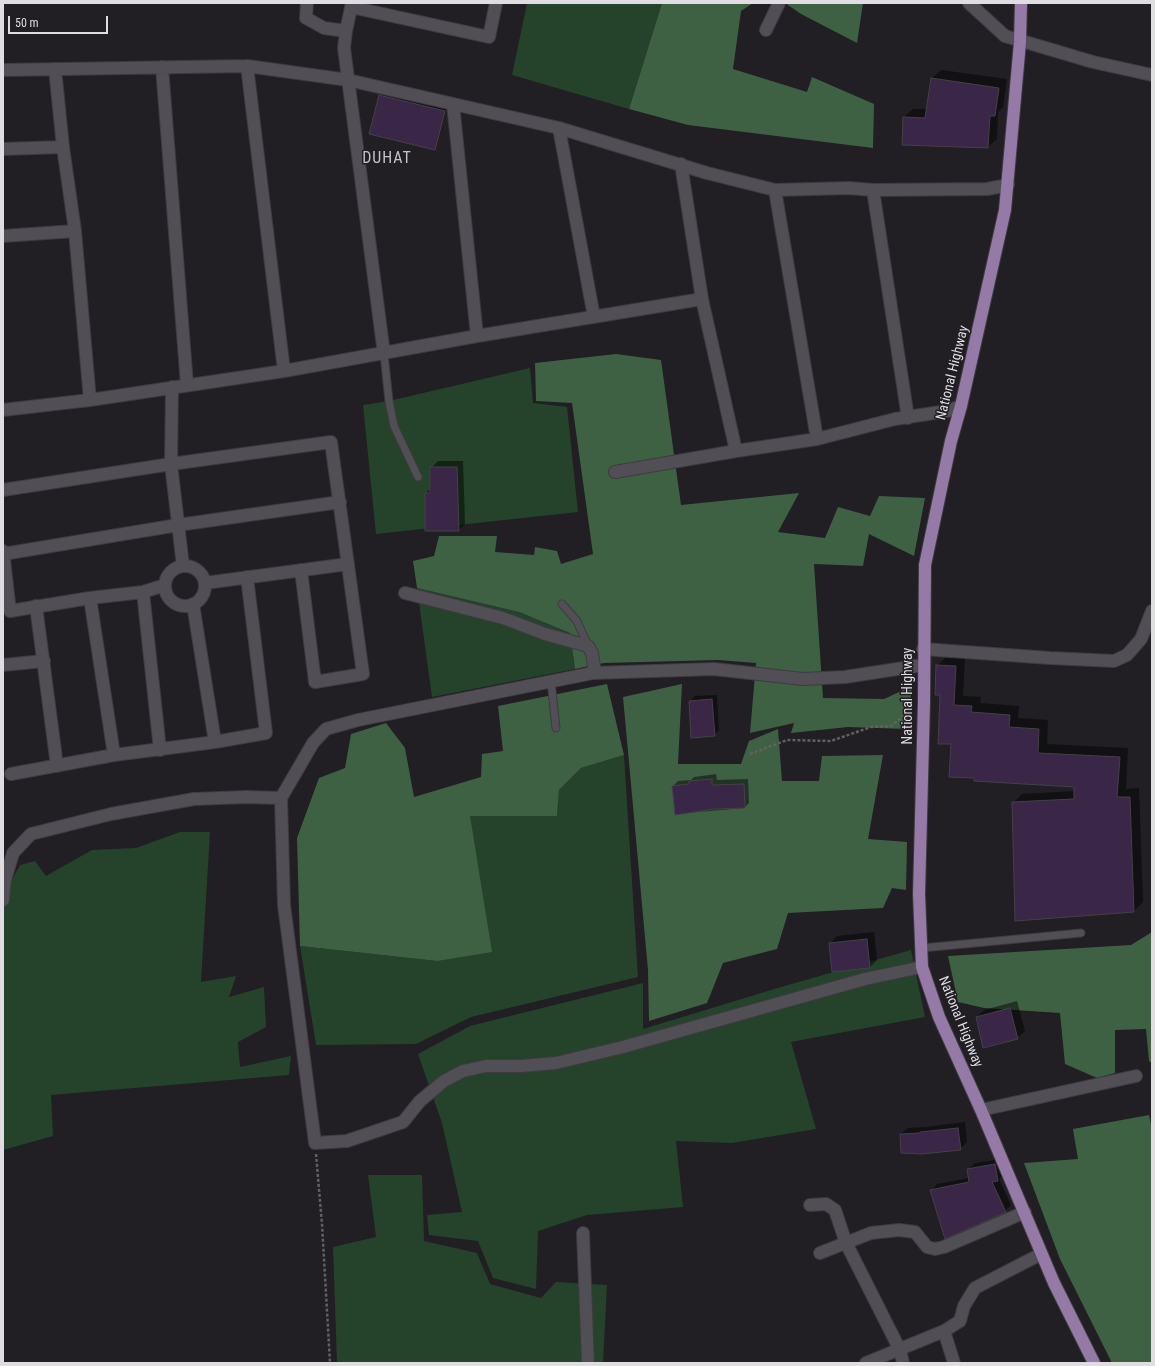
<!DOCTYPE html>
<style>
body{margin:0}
#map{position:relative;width:1155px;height:1366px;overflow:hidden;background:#211e24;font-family:"Roboto Condensed",sans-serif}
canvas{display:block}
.frame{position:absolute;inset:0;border:4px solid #dfdde1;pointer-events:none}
.scale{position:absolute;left:8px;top:16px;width:100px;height:18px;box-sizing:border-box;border:2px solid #dfdde1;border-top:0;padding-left:5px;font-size:12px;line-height:14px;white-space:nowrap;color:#dfdde1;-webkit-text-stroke:3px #211e24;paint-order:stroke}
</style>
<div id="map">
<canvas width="1155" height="1366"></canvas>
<div class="frame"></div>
<div class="scale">50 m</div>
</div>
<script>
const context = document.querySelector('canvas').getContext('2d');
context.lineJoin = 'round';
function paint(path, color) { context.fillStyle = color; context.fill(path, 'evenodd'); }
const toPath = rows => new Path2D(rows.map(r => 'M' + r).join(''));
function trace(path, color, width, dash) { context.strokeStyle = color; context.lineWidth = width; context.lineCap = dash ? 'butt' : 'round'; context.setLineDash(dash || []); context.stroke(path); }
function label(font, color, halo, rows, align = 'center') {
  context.font = font + ' "Roboto Condensed",sans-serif'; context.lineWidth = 3; context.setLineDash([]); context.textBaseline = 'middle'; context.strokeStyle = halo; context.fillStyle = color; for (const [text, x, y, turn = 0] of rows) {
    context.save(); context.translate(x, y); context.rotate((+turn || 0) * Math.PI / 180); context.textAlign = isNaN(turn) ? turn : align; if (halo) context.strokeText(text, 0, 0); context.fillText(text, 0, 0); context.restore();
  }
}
paint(toPath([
 [527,3,662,3,629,109,512,75],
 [530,368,533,403,567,407,578,512,376,534,363,405,389,401],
 [417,588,519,612,570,633,575,669,432,697],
 [624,755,638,977,471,1017,416,1044,316,1045,300,946,437,961,470,816,557,816,559,790,581,768],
 [180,832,210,832,201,982,236,976,229,997,264,987,266,1027,238,1042,240,1067,291,1056,289,1075,51,1095,53,1136,3,1150,3,896,20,865,35,861,46,876,92,850,136,848],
 [911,950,925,1017,791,1042,816,1129,732,1143,676,1141,683,1207,587,1215,538,1231,536,1289,493,1278,478,1241,429,1235,427,1215,462,1212,442,1123,418,1054,470,1026,643,983,643,1029,781,987],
 [368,1175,422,1175,424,1241,477,1253,490,1284,541,1298,556,1282,607,1285,603,1363,337,1363,333,1247,376,1237]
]), '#25432a');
paint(toPath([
 [662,3,753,3,741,11,733,69,807,92,812,77,874,104,873,148,688,125,629,109],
 [785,3,863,3,857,43,801,14],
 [616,354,661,360,681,505,799,493,778,532,825,538,838,507,870,516,879,496,925,498,914,556,869,534,863,566,814,564,823,698,884,699,912,686,907,729,848,727,791,733,794,723,750,733,756,663,718,660,604,663,575,669,570,633,519,612,417,588,413,561,434,556,439,536,497,536,495,552,534,555,535,547,557,551,561,564,593,554,572,403,536,401,535,363],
 [607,684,624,755,581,768,559,790,557,816,470,816,492,952,437,961,300,946,297,838,319,778,345,768,351,734,386,723,405,748,414,797,481,777,482,754,503,751,498,706],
 [682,684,678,764,741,764,749,741,778,729,782,781,819,781,822,756,883,755,868,839,907,842,906,890,892,888,883,908,788,913,777,949,723,963,707,1003,649,1021,648,970,623,697],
 [1152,932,1152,1063,1149,1061,1146,1029,1115,1030,1115,1073,1097,1078,1065,1064,1060,1013,984,1008,958,1002,948,956,1131,945],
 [1149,1115,1152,1129,1152,1363,1112,1363,1060,1259,1024,1163,1078,1159,1073,1129]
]), '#3e6144');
paint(toPath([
 [941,70,1007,79,1003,107,998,112,997,139,988,147,904,117,913,109,928,109,932,78],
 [382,93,446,109,435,149,380,95],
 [438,461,463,461,465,524,458,530,426,493,431,488,431,468],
 [947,656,965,657,963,696,981,697,980,703,1019,706,1018,718,1048,720,1047,744,1128,748,1126,789,1139,788,1143,902,1133,912,1013,803,1022,794,1075,791,1075,786,976,777,952,743,937,666],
 [717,695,719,730,714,735,690,701,695,696],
 [716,774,717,780,748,779,749,803,744,808,676,814,673,786,678,781,691,780,694,777],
 [874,932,877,960,870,967,830,944,837,936],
 [1017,1001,1025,1031,1017,1038,977,1017,984,1010],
 [965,1122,967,1142,960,1149,901,1134,908,1128,926,1127],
 [1001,1159,1004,1174,999,1179,1011,1205,1005,1211,931,1191,937,1184,970,1178,969,1169,975,1163]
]), '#0007');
const building = toPath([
 [931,78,999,88,995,116,990,116,988,148,902,145,903,117,925,118,931,78],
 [379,95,445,111,435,150,369,134,379,95],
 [430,467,457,467,459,531,425,531,425,493,430,493,430,467],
 [936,665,956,666,954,705,972,706,971,712,1010,715,1009,727,1039,729,1038,753,1120,757,1117,797,1130,797,1134,912,1015,921,1012,802,1074,799,1074,787,974,781,974,778,949,777,951,744,938,744,940,695,935,695,936,665],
 [712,699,715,736,691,738,689,701,712,699],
 [712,779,712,785,744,784,745,808,714,809,675,815,672,786,689,784,689,781,712,779],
 [867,939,870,968,832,972,829,943,867,939],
 [1010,1008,1018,1039,983,1048,976,1017,1010,1008],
 [958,1128,961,1150,922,1154,901,1153,900,1134,920,1133,920,1132,958,1128],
 [995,1164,998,1181,992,1182,1006,1212,945,1239,930,1190,969,1182,967,1169,995,1164]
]);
paint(building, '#3a2647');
trace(building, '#444147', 1);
const lane = toPath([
 [384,354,389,401,394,426,418,477],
 [562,604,577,621,588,646],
 [551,681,556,728],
 [922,948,1081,933]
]);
const street = toPath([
 [307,3,306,18,324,28,346,31,344,48,384,354],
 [969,3,1005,36,1093,62,1152,75],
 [351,7,489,37,496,3],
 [766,30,779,3],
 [346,31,352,3],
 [247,66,284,371],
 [162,67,187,385],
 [55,69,63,147,75,231,90,400],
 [3,70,247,66,348,80,559,128,707,173,775,190,849,188,873,190,987,189,1008,185],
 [453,104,477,336],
 [559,128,594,317],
 [3,149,63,147],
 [681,164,702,299,736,451],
 [775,190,817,439],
 [873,190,908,418],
 [3,236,75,231],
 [172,387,171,464,183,566],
 [3,410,90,400,284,371,477,336,702,299],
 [615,472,736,451,817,439,895,419,947,411,961,406],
 [3,490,171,464,331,442,363,674,315,682,301,570],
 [3,551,10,611,90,598,143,592,165,585],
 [3,554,178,525,340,502],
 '165 586a20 20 0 1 1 40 0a20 20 0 1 1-40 0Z',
 [205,583,348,564],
 [143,592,160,750],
 [405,593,503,618,545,634,588,646,592,653,595,673],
 [90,598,114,755],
 [193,604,215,742],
 [36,606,57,766],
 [923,649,1050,658,1114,661,1127,655,1141,639,1152,611],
 [3,665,44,661],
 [11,774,114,755,215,742,266,733,247,577],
 [3,900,5,880,13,853,31,834,111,814,194,799,246,797,281,798],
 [922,967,865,979,623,1047,556,1063,521,1066,486,1066,463,1071,444,1081,420,1101,403,1122,347,1141,315,1143,284,905,281,798,313,743,326,729,358,720,593,673,714,669,803,679,845,677,923,665],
 [981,1110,1136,1076],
 [810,1205,826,1204,835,1210,846,1243,900,1350,903,1363],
 [583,1233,588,1363],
 [820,1253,871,1233,899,1230,915,1232,927,1247,935,1249,944,1247,1025,1212],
 [944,1331,954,1363],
 [866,1363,944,1331,960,1321,964,1306,975,1288,1041,1254]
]);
const primary = toPath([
 [1021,3,1020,42,1005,210,961,406,951,441,925,565,924,702,919,894,922,967,939,1017,981,1110,1054,1283,1094,1363]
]);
trace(lane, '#3e3b40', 9);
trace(street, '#3e3b40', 14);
trace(primary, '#3e3b40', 14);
trace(toPath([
 [750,754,787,740,831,741,871,727,891,726,912,709],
 [316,1154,322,1224,330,1363]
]), '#636065', 2.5, [3, 2]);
trace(lane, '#524e55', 7);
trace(street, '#524e55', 12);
trace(primary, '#957aa8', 12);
label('14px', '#dfdde1', '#211e24', [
 ["National Highway",953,373,-76],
 ["National Highway",908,696,-90],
 ["National Highway",960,1022,68]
]);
context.letterSpacing = '1px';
label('16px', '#c5c0c8', '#211e24', [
 ["DUHAT",387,159]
]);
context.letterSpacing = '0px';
</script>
